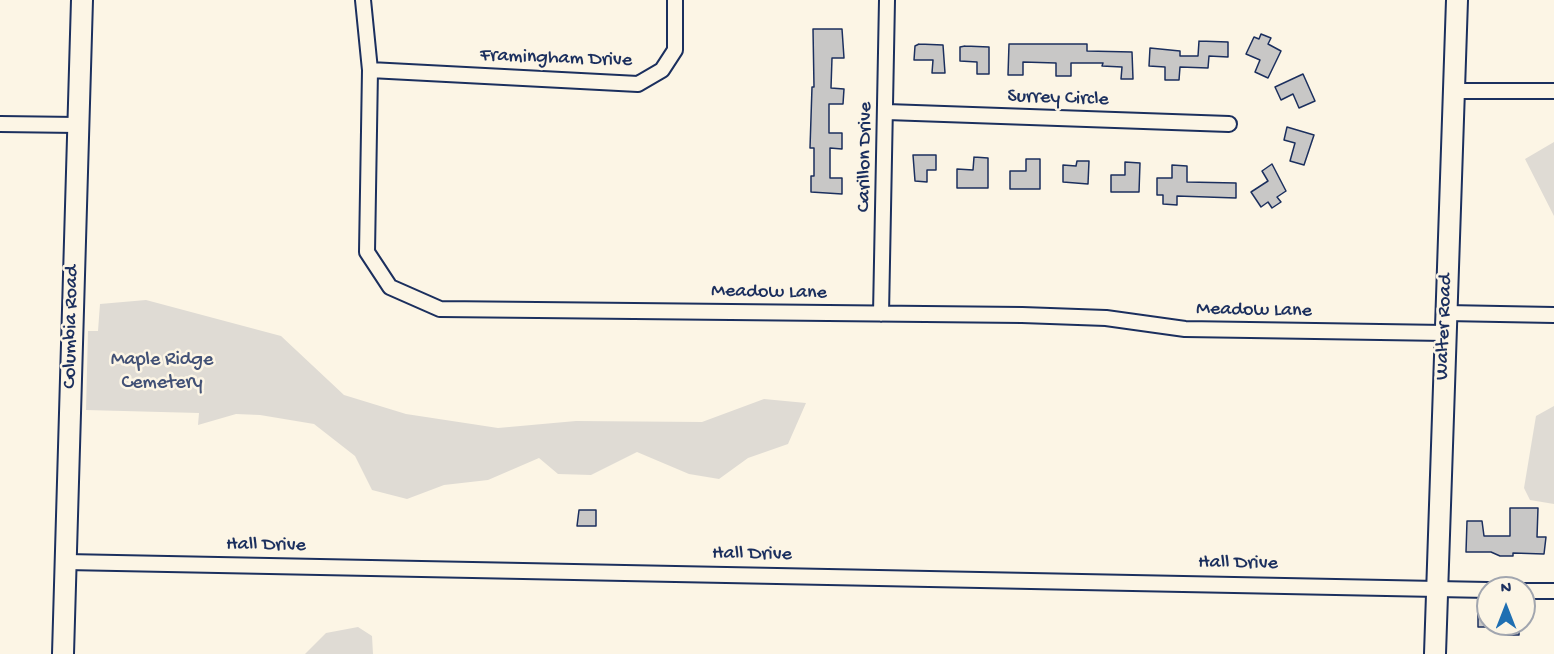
<!DOCTYPE html>
<style>
body{margin:0}
#map{position:relative;width:1554px;height:654px;overflow:hidden;background:#fcf5e5;font-family:"Gochi Hand",sans-serif}
canvas{display:block}
.north{position:absolute;left:1476px;top:576px;width:60px;height:60px;box-sizing:border-box;background:#fcf5e5;border:2px solid #a2a6af;border-radius:50%;rotate:0deg;font-size:16px;font-weight:700;line-height:24px;text-align:center;color:#1b2f5e}
.north::after{content:'';display:block;margin:auto;width:21px;height:27px;background:#1f6fb2;clip-path:polygon(50% 0,100% 100%,50% 72%,0 100%)}
</style>
<div id="map">
<canvas width="1554" height="654"></canvas>
<div class="north">N</div>
</div>
<script>
const context = document.querySelector('canvas').getContext('2d');
context.lineJoin = 'round';
function paint(path, color) { context.fillStyle = color; context.fill(path, 'evenodd'); }
const toPath = rows => new Path2D(rows.map(r => 'M' + r).join(''));
function trace(path, color, width, dash) { context.strokeStyle = color; context.lineWidth = width; context.lineCap = dash ? 'butt' : 'round'; context.setLineDash(dash || []); context.stroke(path); }
function label(font, color, halo, rows, align = 'center') {
  context.font = font + ' "Gochi Hand",sans-serif'; context.lineWidth = 5; context.setLineDash([]); context.textBaseline = 'middle'; context.strokeStyle = halo; context.fillStyle = color; for (const [text, x, y, turn = 0] of rows) {
    context.save(); context.translate(x, y); context.rotate((+turn || 0) * Math.PI / 180); context.textAlign = isNaN(turn) ? turn : align; if (halo) context.strokeText(text, 0, 0); context.fillText(text, 0, 0); context.restore();
  }
}
paint(toPath([
 [1554,142,1554,216,1525,159],
 [146,300,281,336,344,395,406,414,498,428,576,421,702,422,764,399,806,403,788,444,748,458,719,479,689,474,637,452,591,475,558,474,539,458,488,480,444,485,407,499,372,490,355,456,314,424,260,415,236,414,198,425,199,413,86,410,88,331,98,331,100,304],
 [1554,406,1554,504,1530,500,1524,488,1536,416],
 [358,627,372,636,373,654,305,654,326,633]
]), '#dfdbd4');
const building = toPath([
 [813,29,842,29,844,58,832,58,831,88,844,89,843,104,829,104,829,133,842,133,842,149,830,148,830,178,842,178,842,194,811,192,811,176,814,176,814,148,810,148,812,87,814,87,813,29],
 [1261,34,1271,38,1268,44,1281,51,1268,78,1255,72,1260,60,1246,54,1254,37,1259,39,1261,34],
 [1199,41,1228,42,1228,57,1209,56,1208,68,1180,67,1179,80,1165,80,1165,67,1149,66,1150,48,1180,51,1180,56,1198,56,1199,41],
 [919,44,943,45,945,73,932,73,933,60,914,60,915,46,919,44],
 [1009,44,1087,44,1087,51,1132,52,1133,79,1121,79,1122,67,1102,66,1103,63,1071,63,1071,76,1056,76,1056,63,1023,62,1023,75,1008,75,1009,44],
 [965,46,989,47,989,74,977,74,977,62,960,61,960,47,965,46],
 [1303,74,1315,101,1299,108,1293,94,1281,100,1275,87,1303,74],
 [1287,127,1314,135,1304,165,1290,161,1295,143,1284,140,1287,127],
 [913,155,936,155,936,170,927,170,927,182,915,181,913,155],
 [974,157,988,158,988,188,957,188,957,169,973,170,974,157],
 [1026,159,1040,159,1040,189,1010,189,1010,171,1026,171,1026,159],
 [1077,161,1089,161,1088,184,1063,182,1063,165,1076,166,1077,161],
 [1125,162,1140,163,1139,192,1111,192,1111,175,1125,175,1125,162],
 [1272,164,1286,191,1277,197,1281,202,1272,208,1268,202,1261,207,1251,192,1268,181,1262,171,1272,164],
 [1172,165,1187,166,1187,182,1236,183,1236,198,1177,196,1177,205,1163,204,1163,195,1157,195,1157,178,1172,178,1172,165],
 [1510,508,1538,508,1537,537,1546,537,1544,554,1513,553,1513,556,1500,556,1491,552,1466,552,1467,521,1482,521,1484,536,1510,536,1510,508],
 [579,510,596,510,596,526,577,526,579,510],
 [1478,608,1488,608,1488,627,1478,627,1478,608],
 [1507,624,1519,624,1519,635,1507,635,1507,624]
]);
paint(building, '#c8c7c6');
trace(building, '#1b2f5e', 1.5);
const street = toPath([
 [363,0,370,70,367,252,390,287,440,309,1022,315,1106,318,1185,329,1445,333],
 [370,70,638,84,662,70,675,50,675,0],
 [1454,91,1554,91],
 [887,112,1229,124],
 [0,124,77,125],
 [1446,313,1554,315],
 [881,314,887,0],
 [66,562,1488,590],
 [1524,591,1554,591]
]);
const secondary = toPath([
 [63,654,82,0],
 [1435,654,1457,0]
]);
trace(street, '#1b2f5e', 18);
trace(secondary, '#1b2f5e', 24);
trace(street, '#fcf5e5', 14);
trace(secondary, '#fcf5e5', 20);
label('20px', '#1b2f5e', '#fcf5e5', [
 ["Framingham Drive",556,59,2],
 ["Surrey Circle",1058,99,2],
 ["Carillon Drive",866,157,-89],
 ["Meadow Lane",769,293,1],
 ["Meadow Lane",1254,311,1],
 ["Columbia Road",72,327,-89],
 ["Walter Road",1445,327,-88],
 ["Hall Drive",266,546,1],
 ["Hall Drive",752,555,1],
 ["Hall Drive",1238,564,1]
]);
label('20px', '#425176', '#fcf5e5', [
 ["Maple Ridge",162,361],
 ["Cemetery",162,384]
]);
</script>
